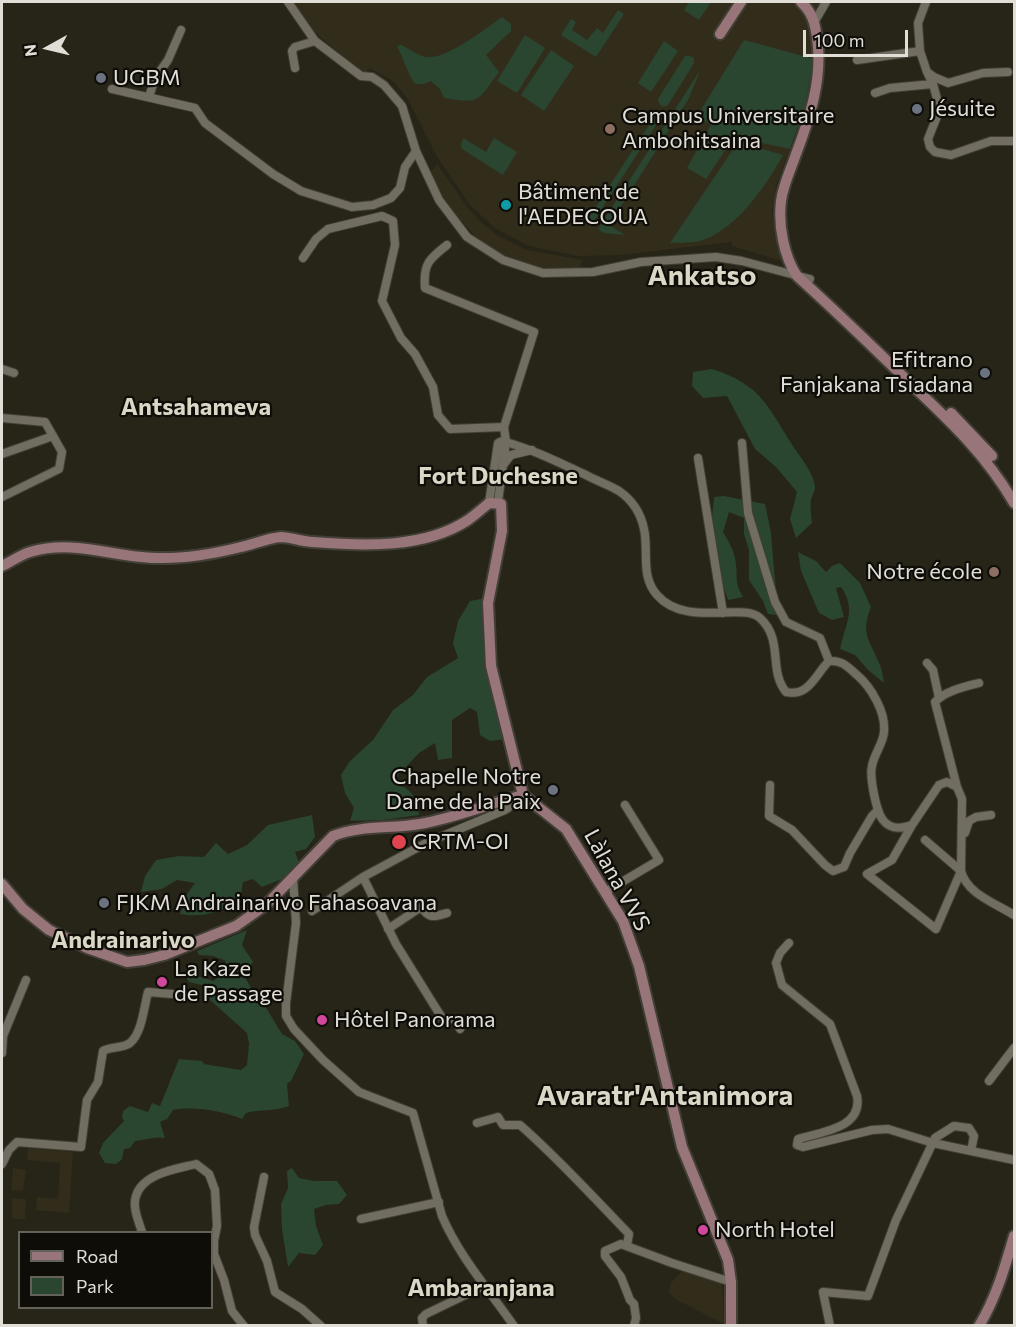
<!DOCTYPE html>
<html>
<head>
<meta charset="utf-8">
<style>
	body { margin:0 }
	#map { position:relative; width:1016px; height:1327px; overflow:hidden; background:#272418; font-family:Commissioner,sans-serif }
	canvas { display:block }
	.frame { position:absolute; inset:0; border:3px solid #e0ded6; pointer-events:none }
	.legend { position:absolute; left:18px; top:1231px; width:195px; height:78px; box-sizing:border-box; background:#0f0d08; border:2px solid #63615a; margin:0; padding:8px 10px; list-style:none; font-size:18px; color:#e0ded6 }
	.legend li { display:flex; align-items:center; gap:12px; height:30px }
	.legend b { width:30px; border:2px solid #63615a }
	.north { position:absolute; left:18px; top:18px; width:60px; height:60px; -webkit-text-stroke:4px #0f0d08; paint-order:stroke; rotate:262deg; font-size:16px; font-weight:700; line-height:24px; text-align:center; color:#e0ded6 }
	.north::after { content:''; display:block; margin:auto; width:21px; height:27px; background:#e0ded6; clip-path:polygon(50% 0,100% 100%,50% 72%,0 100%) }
	.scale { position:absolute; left:803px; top:30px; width:105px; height:27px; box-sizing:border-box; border:3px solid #e0ded6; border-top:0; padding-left:8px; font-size:18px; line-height:21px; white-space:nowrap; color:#e0ded6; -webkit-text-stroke:4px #0f0d08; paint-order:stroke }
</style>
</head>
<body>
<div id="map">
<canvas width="1016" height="1327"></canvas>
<div class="frame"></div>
<ul class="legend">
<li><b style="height:8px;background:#987578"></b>Road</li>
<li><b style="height:16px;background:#2a4530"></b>Park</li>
</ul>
<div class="north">N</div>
<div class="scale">100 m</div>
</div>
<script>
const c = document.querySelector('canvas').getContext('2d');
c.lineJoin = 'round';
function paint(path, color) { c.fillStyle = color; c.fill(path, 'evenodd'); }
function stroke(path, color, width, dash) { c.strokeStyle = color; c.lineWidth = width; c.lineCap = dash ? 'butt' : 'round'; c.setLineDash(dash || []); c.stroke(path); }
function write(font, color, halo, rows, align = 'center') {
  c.font = font + ' Commissioner,sans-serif'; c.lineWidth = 4.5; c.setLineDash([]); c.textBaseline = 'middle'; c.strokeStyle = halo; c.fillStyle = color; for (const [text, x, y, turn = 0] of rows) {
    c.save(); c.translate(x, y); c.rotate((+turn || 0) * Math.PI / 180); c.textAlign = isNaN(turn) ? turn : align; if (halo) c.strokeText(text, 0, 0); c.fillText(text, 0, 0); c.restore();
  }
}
paint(new Path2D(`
	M292,2h532l-9,14 -1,36 -9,55 -29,79 -4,25 2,21 8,29 -50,-15 -1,-4 -110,13 -43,1 -49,-10 -34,-18 -25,-23 -34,-50 -28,-56 -15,-18 -23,-13 -6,5 -51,-42z
	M437,164l30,43 15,16 15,12 30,15 56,10 -5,10 -21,-2 -2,3 -12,-1 -22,-7 -22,-11 -22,-14 -22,-24 -17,-24 -8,-17z
	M28,1148l45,4 -4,61 -33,-3 1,-13 21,2 2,-36 -33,-3z
	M13,1168l13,2 -3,21 -12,-1z
	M12,1198l14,1 -1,20h-13z
	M683,1270l39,13 2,41 -47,-24 -8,-7 2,-10z`), '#322d1b');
paint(new Path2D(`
	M689,2h22l-12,18 -15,-10z
	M618,10l6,4 -28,43 -35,-22 10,-16 5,3 -4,8 15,10 10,-12 6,5z
	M502,17l9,7v7l-25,24 13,17c-22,29 -17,32 -55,26l-4,-9 -9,-8 -7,3h-9c-8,-11 -11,-25 -18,-38l4,-1c10,4 20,14 31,12 20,-2 53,-28 70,-40z
	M525,35l20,13 -28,45 -20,-12z
	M744,40l70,19 -9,48 -15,42 -56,-12 -28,42 -19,-11 24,-43 -14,-9z
	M664,41l14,10 -27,41 -13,-9z
	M551,50l23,16 -30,45 -23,-16z
	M685,56h5l4,2v5l-26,42 -5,2 -4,-3 -1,-5z
	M701,69l-13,31 -79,125 16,10 -21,-2 -6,-4z
	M652,113l5,3 1,6 -66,102 -4,1 -7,-4v-5l7,3 65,-100 -6,-4z
	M463,138l23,14 8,-14 23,14 -14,23 -41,-26 -1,-4z
	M738,142l45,13c-17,31 -46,73 -80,85 -10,4 -23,2 -33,3z
	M712,369c50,16 55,37 81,77 7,11 21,27 22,41 0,4 -3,9 -4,13 -1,7 0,16 1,23l-16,15 -6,-19 7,-27 -21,-25 -21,-18 -28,-53 -24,2 -11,-12 1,-14z
	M724,496l41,8 6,29 7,82 -10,-1 -5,-13 -14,-21v-30l-5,-16v-16l-15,-6 -6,20c6,10 12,20 13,32 2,18 -2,16 7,33l-15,3 -9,-26 -8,-48 3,-29z
	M798,552l18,9 10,11 6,-6 8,-3 20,20 11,24c-11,28 -1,33 9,58 2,5 3,12 4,18l-16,-13 -13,-15 -15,-6c5,-25 17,-39 1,-62l-5,1 8,29 -12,3 -13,-7 -18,-42z
	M486,598l21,141 -17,2 -10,-6 -3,-23 -7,-4 -18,12v38l-14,2 -3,-17 -16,10 -25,27c16,11 23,14 25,35l-35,5 -34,1 4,-13 -9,-15 -4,-18 9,-14 23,-21 20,-30 20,-15 14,-18 31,-19 -5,-15 5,-22 12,-20z
	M312,815l3,22 -9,12 -11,3 5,13 -15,13 -23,9 -9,-8 -10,3 -3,18c-21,12 -35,18 -60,14l7,-20 8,-11 -18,-3 -15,9 -21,3 4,-16 11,-16 23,-4 25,1 12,-14 12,11 19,-9 21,-20z
	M247,930l-5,15 11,17 -10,12 14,24 8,8 17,28 13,7 9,13 -13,27 -4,3 2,22c-15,6 -29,3 -43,7l-4,6c-20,-8 -47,-13 -69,-9l-6,9 -7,3 5,16c-10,-2 -20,2 -30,3l-5,7 -6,1 -2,10 -6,5 -11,-1 -6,-10 4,-10 21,-22 -2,-4 1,-6 7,-5 18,6 4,-9 8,3 19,-47 23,2 2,3 37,6 6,-5 2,-21 -2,-11 -37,-33v-13l-21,-5 -3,-5 6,-8 5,7 17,5 12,-20 -13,-5 -14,-1 -2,-4z
	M292,1168l7,10 15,3h23l10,14 -8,9 -13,1 -12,4 2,17 7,19 -8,10 -16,-2 -11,14 -6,-38 -1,-25 7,-16 -1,-17z`), '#2a4530');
const street = new Path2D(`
	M288,2l27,39 46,35 11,1 12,8 18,21 14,45 23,49 28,37 36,23 40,13 50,-1 48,-10 75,-5 26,4 68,18
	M926,2l-8,21 2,28 7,21 7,5 14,6 35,-10 25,-1
	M815,21l11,-19
	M857,60l63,-9
	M295,68l-3,-17 3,-4 20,-6
	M927,72l6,12 6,22 -1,8 -10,25 2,8 5,5 16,3 40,-14h23
	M112,89l83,19 10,15 68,51 28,17 51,16 21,-2 18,-7 9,-10 5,-21 11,-16
	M875,93l15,-5 43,-4
	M149,97l6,-19 13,-18 13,-30
	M447,245c-18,14 -24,19 -22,43l109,44 -30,95 2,15 -8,60
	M303,258l13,-19 12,-10 54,-13 11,5 2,24 -13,56 19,37 14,16 18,33 5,28 12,14 54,-2
	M2,369l12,4
	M2,418l43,4 8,14
	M742,443l6,70 27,89 11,20 34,16 9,23
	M2,454l51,-18 9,16 -3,17 -57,28
	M698,458l25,155
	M504,464l7,-9 21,-5
	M489,503l9,-60 4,-2c30,8 56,21 84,34 11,6 23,10 33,16 13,9 22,23 25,38 5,22 -4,47 13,66 29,33 85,7 103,23 24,22 8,52 26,74 23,5 29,-17 43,-31 13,-1 19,6 28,14 14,12 29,37 27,57 -1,12 -10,22 -12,34 -2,8 0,16 1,23 4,23 9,47 39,36l27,-40 8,-3 10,5 5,12 -1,72c6,23 34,32 53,44
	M927,663l6,7 6,28
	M770,785l-1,31 23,14 33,35 8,6 11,-4 6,-14 22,-37 5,-5
	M957,787l-22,-85c10,-11 29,-15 44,-19
	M912,825l-20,35 -25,14 69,55 25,-58 -36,-31
	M965,833l4,-12 7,-4 15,-2
	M293,877l3,46 -10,80v13l8,13 29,31 36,32 54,21 29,103c17,40 47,74 72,110
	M363,877l33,67 41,66 6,9h12l5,10
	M605,892l54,-32 -34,-55
	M312,911l51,-34 65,-35 77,-32 3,-2 1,-10
	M388,929l33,-22c8,12 13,10 26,6
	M789,943l-9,10 -4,10 6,22 48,39 27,72c6,32 -35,36 -59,43l-1,6 6,2 69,-17 16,-1 45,14 81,17
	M2,1053l1,-17 23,-56
	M989,1081l25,-33
	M477,1123l21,-6 5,8h17c39,34 73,72 109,109l-2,11
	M2,1164l7,-14 8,-8 64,5 6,-47 11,-18 5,-31c8,-5 19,-2 27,-8 12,-10 14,-36 18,-51l24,2
	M264,1177l-10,50 1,8 12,26 8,31 27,17 19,17
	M361,1219l78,-17
	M142,1232c-3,-10 -10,-25 -6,-36 7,-23 41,-27 60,-32l13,10 6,16 2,36 -3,15v13l10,26 8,31 12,15
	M423,1326l-1,-8 4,-4 58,-28
	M634,1326l2,-8 -2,-14 -4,-4 -9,-23 -16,-21v-5l16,-7 51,19 59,19
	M830,1326l-7,-34 45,4 28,-76 39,-82 19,-12 15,2 5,8 -3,15`);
const secondary = new Path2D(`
	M801,2c11,10 14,21 16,36 6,40 -7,79 -21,116 -5,15 -13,31 -15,47 -3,24 3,56 16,75 40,36 78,73 116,110 39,37 74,70 101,117
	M720,34l21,-32
	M951,413l41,43
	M2,566c9,-4 18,-11 28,-14 45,-13 81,5 126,6 29,1 57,-4 85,-11 13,-3 27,-9 40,-10 10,0 21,5 32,5 50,4 111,7 155,-22 7,-5 14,-11 21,-17l12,1 1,27 -14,72 3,63 32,129 43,34 57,92 16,45 43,181 46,113 3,22v44
	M2,884l21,25 26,21 38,18 40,14 17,-2 20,-5 72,-29 31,-22 66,-68c27,-11 58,-7 87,-12 35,-6 68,-20 103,-29
	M979,1326c17,-28 26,-59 35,-90`);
stroke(street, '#423f36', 10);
stroke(secondary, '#423f36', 14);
stroke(street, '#716d60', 8);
stroke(secondary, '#987578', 10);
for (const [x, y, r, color] of [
	[101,78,6,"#6b7280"],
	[917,109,6,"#6b7280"],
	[610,129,6,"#8d6e63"],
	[506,205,6,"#0f9aa8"],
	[985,373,6,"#6b7280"],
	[994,572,6,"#8d6e63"],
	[553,790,6,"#6b7280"],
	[399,842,8,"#e0444e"],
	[104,903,6,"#6b7280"],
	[162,982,6,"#d1479c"],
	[322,1020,6,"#d1479c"],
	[703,1230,6,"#d1479c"]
]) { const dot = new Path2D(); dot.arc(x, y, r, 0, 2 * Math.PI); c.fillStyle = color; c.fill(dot); stroke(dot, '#0f0d08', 2); }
write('22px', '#e0ded6', '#0f0d08', [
	["UGBM",113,78],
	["Jésuite",929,109],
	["Campus Universitaire",622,116],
	["Ambohitsaina",622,141],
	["Bâtiment de",518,192],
	["l'AEDECOUA",518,217],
	["Efitrano",973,360,"right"],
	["Fanjakana Tsiadana",973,385,"right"],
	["Notre école",982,572,"right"],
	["Chapelle Notre",541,777,"right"],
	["Dame de la Paix",541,802,"right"],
	["CRTM-OI",412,842],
	["FJKM Andrainarivo Fahasoavana",116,903],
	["La Kaze",174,969],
	["de Passage",174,994],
	["Hôtel Panorama",334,1020],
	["North Hotel",715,1230]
], 'left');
write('22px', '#e0ded6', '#0f0d08', [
	["Làlana VVS",617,880,61]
]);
write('bold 24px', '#dbd7c7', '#0f0d08', [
	["Antsahameva",196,407],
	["Fort Duchesne",498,476],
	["Andrainarivo",123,940],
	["Ambaranjana",481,1288]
]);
write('bold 28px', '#dbd7c7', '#0f0d08', [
	["Ankatso",702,276],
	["Avaratr'Antanimora",665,1096]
]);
</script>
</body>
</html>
